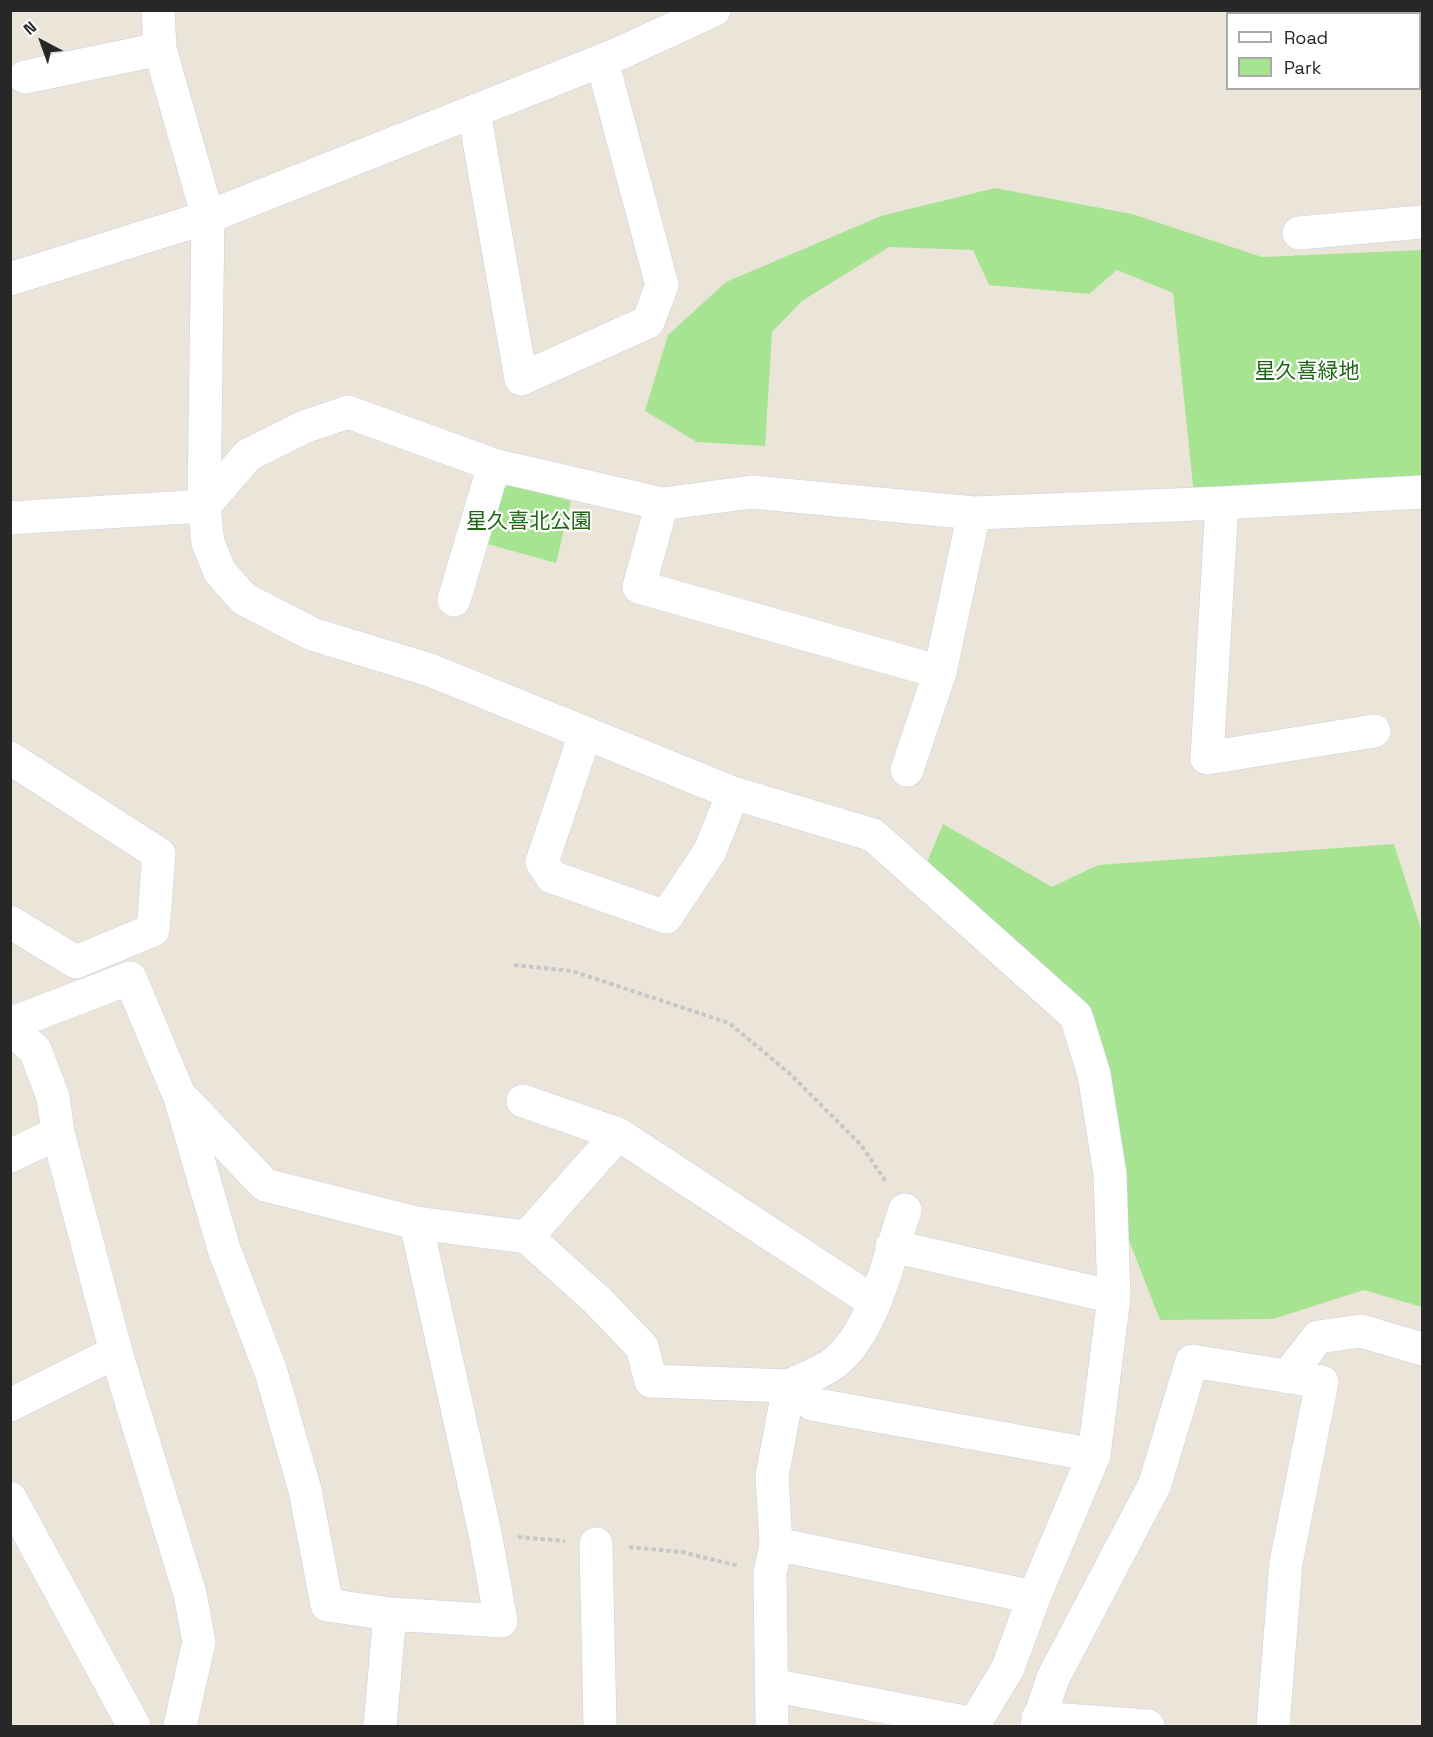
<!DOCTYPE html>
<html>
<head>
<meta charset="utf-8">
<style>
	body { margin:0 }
	#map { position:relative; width:1433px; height:1737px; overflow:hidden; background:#ebe4d8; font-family:"Space Grotesk",sans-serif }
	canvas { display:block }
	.frame { position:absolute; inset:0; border:12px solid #272727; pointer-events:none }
	.legend { position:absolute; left:1226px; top:12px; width:195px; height:78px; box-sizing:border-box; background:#fff; border:2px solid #a9a9a9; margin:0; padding:8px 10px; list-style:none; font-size:18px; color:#272727 }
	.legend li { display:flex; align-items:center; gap:12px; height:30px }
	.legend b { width:30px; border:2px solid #a9a9a9 }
	.north { position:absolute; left:12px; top:12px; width:60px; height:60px; -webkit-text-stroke:4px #fff; paint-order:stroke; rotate:319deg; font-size:16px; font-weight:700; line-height:24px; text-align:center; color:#272727 }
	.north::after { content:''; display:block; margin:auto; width:21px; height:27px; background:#272727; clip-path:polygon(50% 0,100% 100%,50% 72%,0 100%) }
</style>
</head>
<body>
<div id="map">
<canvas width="1433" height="1737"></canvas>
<div class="frame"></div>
<ul class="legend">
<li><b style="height:8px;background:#fff"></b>Road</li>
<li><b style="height:16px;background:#a7e492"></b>Park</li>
</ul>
<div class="north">N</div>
</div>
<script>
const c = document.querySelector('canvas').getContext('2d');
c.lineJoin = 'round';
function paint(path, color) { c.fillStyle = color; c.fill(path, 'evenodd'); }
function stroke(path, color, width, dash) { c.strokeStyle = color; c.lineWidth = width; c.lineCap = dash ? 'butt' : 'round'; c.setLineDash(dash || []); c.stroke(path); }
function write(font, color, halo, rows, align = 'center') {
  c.font = font + ' "Space Grotesk","Noto Sans JP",sans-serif'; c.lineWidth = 4.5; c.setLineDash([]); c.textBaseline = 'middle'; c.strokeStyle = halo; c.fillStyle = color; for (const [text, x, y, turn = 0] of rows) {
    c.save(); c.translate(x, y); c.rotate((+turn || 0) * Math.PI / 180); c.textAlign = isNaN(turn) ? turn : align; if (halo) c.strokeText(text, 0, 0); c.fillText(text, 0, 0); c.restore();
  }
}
paint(new Path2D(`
	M995,188l137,26 130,43 160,-7v234l-228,11 -21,-202 -56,-23 -28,24 -100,-9 -16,-35 -84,-3 -87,54 -30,31 -7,114 -68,-4 -52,-31 23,-76 58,-53 155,-66z
	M510,484l61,17 -15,62 -72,-20 12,-48z
	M943,824l109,63 46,-22 296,-21 28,88v375l-58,-17 -91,29 -113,1 -60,-154 -18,-160 -159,-134z`), '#a7e492');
const minor = new Path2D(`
	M25,77l135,-28
	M474,112l47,267 127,-57 14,-37 -60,-224
	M1299,233l123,-11
	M10,279l198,-62 410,-163 96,-44
	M1222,503l-15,255 167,-27
	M662,504l-23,83 301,85
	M10,518l194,-12 4,-289 -48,-168 -2,-39
	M454,600l40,-135
	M585,734l-43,128 10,15 114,40 44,-66 23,-58
	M10,758l149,96 -6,76 -77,32 -66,-40
	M907,770l33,-98 34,-159
	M10,1024l120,-46 50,119 44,152 47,123 34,118 22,115 63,9 111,7 -16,-88 -69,-310
	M10,1028l25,22 18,47 5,36 58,219 74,242 9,48 -19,84
	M184,1100l81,85 151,38 111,14 71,64 44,46 9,34 138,5 23,18 282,51
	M523,1101l95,33 256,168
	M10,1156l48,-23
	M527,1237l91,-103
	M892,1246l222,51
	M1287,1377l31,-40 43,-6 61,18
	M10,1405l106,-53
	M10,1498l124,228
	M596,1544l4,182
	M776,1544l258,53
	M772,1685l202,39
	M1038,1718l110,8
	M380,1726l10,-112
	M772,1726l-2,-152 6,-30 -4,-68 17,-90c14,-7 32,-13 45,-23 40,-30 55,-107 71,-153
	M973,1726l35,-58 26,-71 60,-142 20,-158 -4,-123 -16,-100 -18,-58 -203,-181 -140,-42 -303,-123 -118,-36 -68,-35 -24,-27 -12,-29 -4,-37 44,-51 56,-28 44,-15 146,53 168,39 90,-12 222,21 248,-10 200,-11
	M1037,1726l16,-48 102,-194 37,-123 130,21 -36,181 -13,163`);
stroke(minor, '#cdcfe1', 34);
stroke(new Path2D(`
	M514,965l58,6 157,52 60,50 72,72 25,37
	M518,1537l47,4
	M629,1547l53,5 57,14`), '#c7c7c7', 4, [4.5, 3]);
stroke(minor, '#fff', 33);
write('21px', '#216517', '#fff', [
	["星久喜緑地",1307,372],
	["星久喜北公園",529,522]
]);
</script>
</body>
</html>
